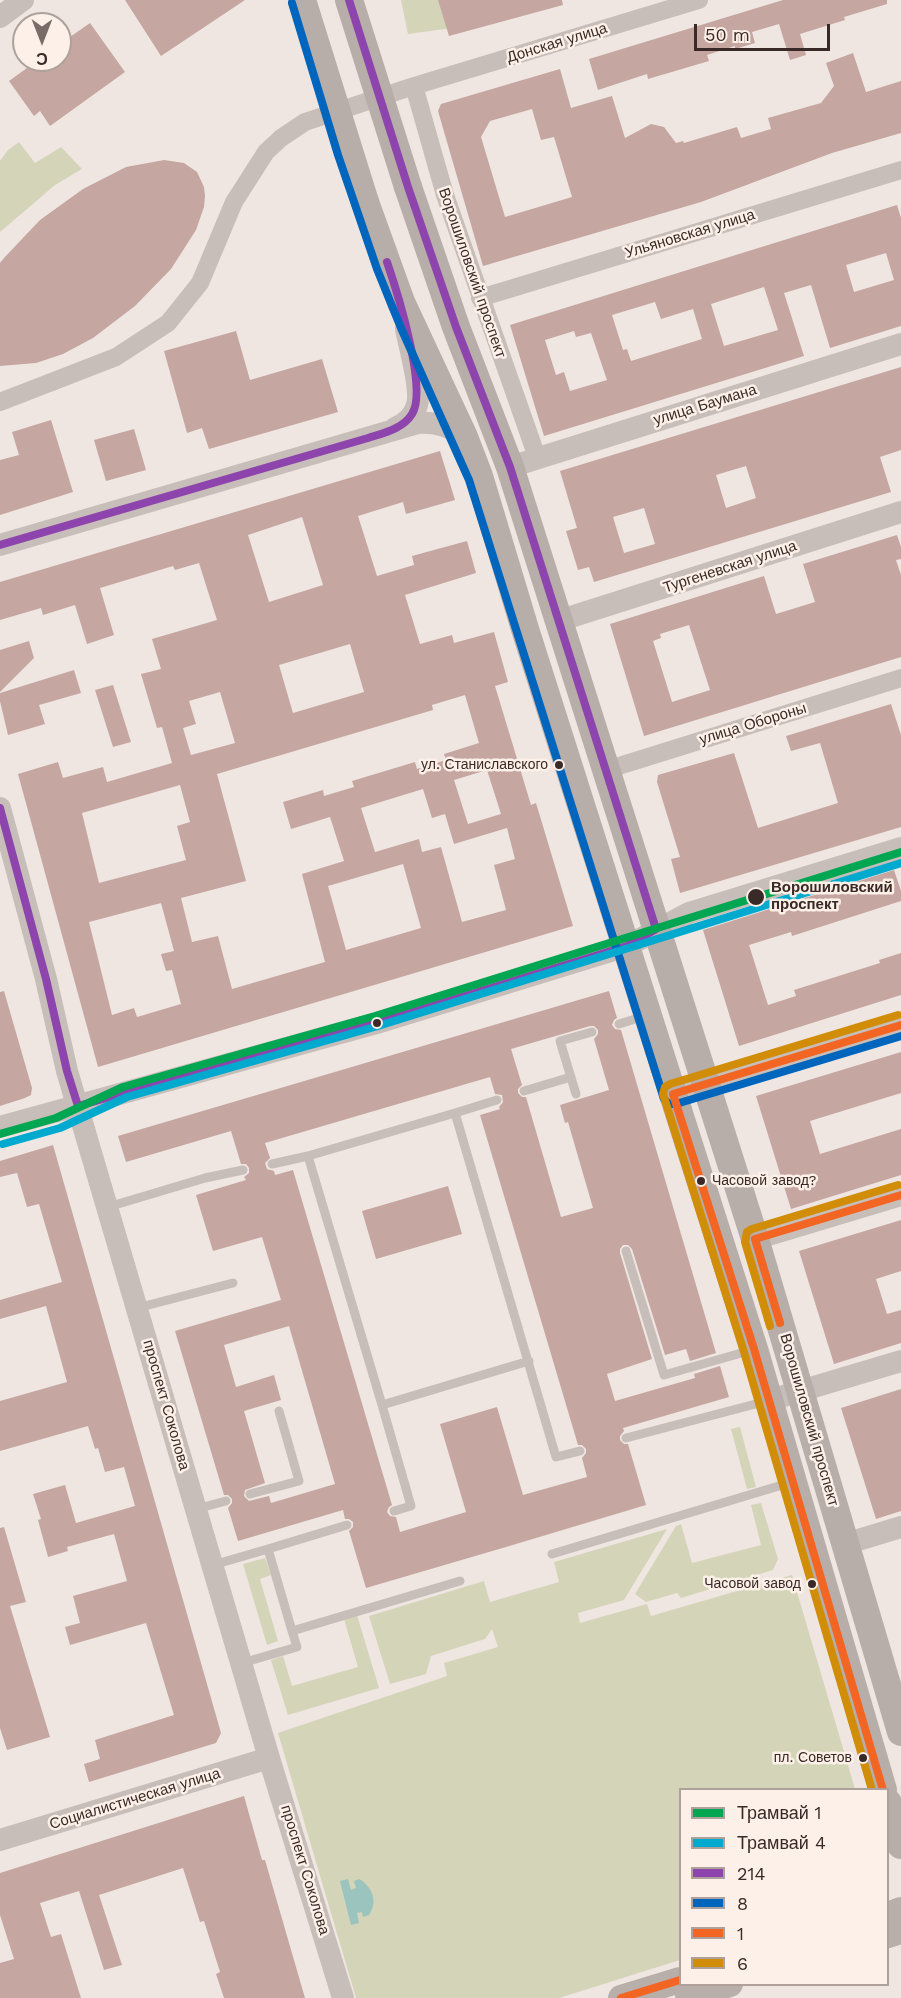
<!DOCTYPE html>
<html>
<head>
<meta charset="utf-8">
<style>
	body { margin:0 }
	#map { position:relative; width:901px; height:1998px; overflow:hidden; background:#efe6e1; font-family:"Work Sans",sans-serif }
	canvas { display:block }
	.legend { position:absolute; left:679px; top:1788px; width:210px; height:198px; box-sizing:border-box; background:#fcf0e8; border:2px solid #aea19b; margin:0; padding:8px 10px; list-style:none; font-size:18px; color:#392a27 }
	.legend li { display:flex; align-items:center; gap:12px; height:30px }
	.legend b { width:30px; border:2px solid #aea19b }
	.north { position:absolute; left:12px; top:12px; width:60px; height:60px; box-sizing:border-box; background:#fcf0e8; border:2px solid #aea19b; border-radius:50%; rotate:180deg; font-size:16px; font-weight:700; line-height:24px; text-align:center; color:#392a27 }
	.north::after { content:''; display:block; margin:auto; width:21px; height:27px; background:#796c68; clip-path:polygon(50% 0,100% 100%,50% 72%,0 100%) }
	.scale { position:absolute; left:694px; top:24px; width:136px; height:27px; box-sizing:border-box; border:3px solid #392a27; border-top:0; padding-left:8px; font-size:18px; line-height:21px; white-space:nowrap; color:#392a27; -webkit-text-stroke:4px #fcf0e8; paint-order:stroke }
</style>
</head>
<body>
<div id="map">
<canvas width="901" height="1998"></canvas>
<ul class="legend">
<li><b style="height:8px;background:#00a651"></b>Трамвай 1</li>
<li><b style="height:8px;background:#00a9ce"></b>Трамвай 4</li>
<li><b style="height:8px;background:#8e44ad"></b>214</li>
<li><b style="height:8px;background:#0065bd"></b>8</li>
<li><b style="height:8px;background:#f26522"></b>1</li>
<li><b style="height:8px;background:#d18d08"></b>6</li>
</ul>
<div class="north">С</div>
<div class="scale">50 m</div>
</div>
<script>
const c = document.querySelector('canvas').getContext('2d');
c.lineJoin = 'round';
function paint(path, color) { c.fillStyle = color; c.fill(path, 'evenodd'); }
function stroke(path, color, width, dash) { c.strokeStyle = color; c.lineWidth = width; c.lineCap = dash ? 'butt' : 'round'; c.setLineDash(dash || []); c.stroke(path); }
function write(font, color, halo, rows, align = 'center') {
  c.font = font + ' "Work Sans",sans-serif'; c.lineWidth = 5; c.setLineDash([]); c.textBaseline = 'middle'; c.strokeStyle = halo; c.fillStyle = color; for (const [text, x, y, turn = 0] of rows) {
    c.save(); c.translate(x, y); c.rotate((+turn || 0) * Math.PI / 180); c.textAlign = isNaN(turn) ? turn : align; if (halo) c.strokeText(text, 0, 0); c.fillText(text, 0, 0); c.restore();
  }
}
paint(new Path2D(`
	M401,0h146l-72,25 -67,9z
	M19,142l16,21 26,-16 21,22 -27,16 -55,47v-71l8,-11z
	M740,1427l16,60 -9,2 -16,-60z
	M761,1503l17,56 -5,11 -92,28 -4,-5 -31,9 -11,-8 41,-68 5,-2 11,39 69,-18 -10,-40z
	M667,1529l-43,71 -46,13 2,10 67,-19 4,12 141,-41 63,214 -175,1v170l-121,38h-203l-78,-265 169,-57 -3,-13 54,-16 -6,-18 -7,10 -54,17 -5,18 -36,10 -21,-68 115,-35 6,21 69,-20 -5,-20z
	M265,1558l6,17 -11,4 18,62 -11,4 -24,-81z
	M357,1615l22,73 -91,27 -17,-55 12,-4 9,30 66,-19 -14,-48z`), '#d4d4b9');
paint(new Path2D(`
	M348,1879l3,11 5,-2 -2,-7 5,-2c14,8 19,23 10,36l-6,2 -1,-5 -5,1 2,10 -8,2 -11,-44z`), '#9ac4bd');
paint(new Path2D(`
	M125,0h120l-84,56z
	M438,0h124l1,5 -114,31z
	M783,0h104v4l-43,13 1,3 -45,14 6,21 -16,5 -11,-36 -27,8 3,11 -20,6v-3l-28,9 2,6 -61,18 -1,-5 -49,16 -9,-31z
	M90,23l35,49 -75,54 -10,-15 -6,5 -25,-35 29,-21h22v-16z
	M853,53l13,39 35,-11v52l-69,20 -131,49 -218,64 -45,-155 3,-7 119,-35 11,39 41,-12 13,42 26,-14 13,3 12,16 7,-2 1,2 53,-16 4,11 30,-9 -3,-11 53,-15 13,-17 -8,-23zM532,109l9,31 13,-3 18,60 -67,20 -24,-80 9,-16z
	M164,160l20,3 13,9 7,15 1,9 -1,11 -8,23 -25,39 -36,37 -42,32 -30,16 -27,9 -36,3v-103l4,-5 36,-38 43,-31 43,-22z
	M897,205l4,13v108l-71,22 -19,-63 -27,8 20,63 -260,80 -34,-111zM886,253l8,27 -40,12 -8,-27zM764,287l14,43 -54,16 -13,-42zM655,302l6,17 32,-10 9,30 -71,22 -4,-12 -4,1 -11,-35zM574,331l2,6 15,-4 16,47 -37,11 -6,-19 -8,3 -11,-35z
	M236,331l14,49 72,-21 16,53 -129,37 -7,-21 -15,5 -23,-82z
	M901,367v83l-21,7 11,35 -297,90 -5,-15 -11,3 -12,-39 11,-3 -17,-57zM746,466l10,32 -30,10 -10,-33zM644,508l11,36 -31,9 -11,-36z
	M51,420l22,72 -73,23v-55l19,-5 -7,-23z
	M134,429l12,41 -40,11 -12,-41z
	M440,451l15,49 -49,14 -3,-12 -45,14 19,60 37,-11 -2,-9 55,-15 9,32 -71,22 15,49 32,-9 2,8 40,-11 14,50 -13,4 36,119 5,-2 37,123 -475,141 -80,-293 40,-12 5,16 40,-11 4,15 65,-19 -10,-36 -5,1 -16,-54 20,-5 -9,-30 65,-19 -18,-57 -24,7 -2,-4 -73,22 14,47 -27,9 -12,-39 -32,10 -2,-7 -41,12v-38zM302,517l21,68 -54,17 -21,-67zM350,644l14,48 -71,21 -14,-48zM220,692l15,51 -44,12 -8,-27 13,-4 -7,-23zM465,695l14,48 -35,11 2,6 -29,9 -2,-7 -63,19 2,6 -30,9 -1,-6 -40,12 8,27 39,-12 14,44 -42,13 23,88 -93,27 -14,-53 -26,6 -11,-44 65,-17 -29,-107 216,-64 -1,-5zM487,770l14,44 -33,10 -14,-44zM180,785l10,37 -13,4 9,34 -87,23 -17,-70zM423,789l9,29 13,-4 9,30 53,-16 8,31 -21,6 12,45 -44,12 -21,-75 -19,5 -3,-13 -44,13 -14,-44zM403,864l18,64 -75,22 -18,-64zM161,903l13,48 -13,3 5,17 6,-1 9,34 -44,13 -3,-9 -22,7 -23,-93z
	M897,535l4,12v12l-5,1 5,15v82l-257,79 -34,-112 154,-48 12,38 39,-12 -12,-38zM689,625l21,65 -38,12 -19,-61 8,-3 -1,-4z
	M29,641l5,17 -34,34v-42z
	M74,670l7,23 -42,12 6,19 -37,11 -8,-34v-8z
	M113,685l18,57 -18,5 -18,-57z
	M891,704l10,31v92l-221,66 -9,-34 9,-2 -23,-75 1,-7 76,-22 24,75 80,-25 -18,-60 -29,8 -5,-15z
	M894,870l7,21v10l-109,35 -1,-4 -42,13 19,60 28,-9 -2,-6 86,-27 -1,-3 22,-7v42l-162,51 -36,-116z
	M4,991l28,97 -1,7 -6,3 -25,8v-114z
	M609,991l8,27 -3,2 -2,5 3,4 6,1 95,323 -26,8 -4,-12 -21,6 -33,-106 -4,-4h-5l-3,4v4l32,106 -45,15 8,27 80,-23 -1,-4 26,-8 9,31 -106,31 1,3 -4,5v4l4,4h4l18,61 -140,42 -140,41 -17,-57 4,-4v-5l-4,-3h-4l-2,-9 -105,31 -10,-33 4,-5v-4l-4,-4h-4l-49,-164 106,-31 -19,-63 -49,14 -17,-56 50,-15 -2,-3 5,-4v-5l-3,-4h-5l-10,-33 -105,31 -8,-26zM590,1026h4l4,4v4l-4,5 15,51 -49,15 5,18 3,-1 25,86 -32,9 -35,-120h-4l-4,-4v-4l4,-4 -11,-36zM490,1077l5,17 7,1 1,7 -4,5 1,2 -20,6 98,330h4l4,4v4l-4,5 5,19 -64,18 -26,-88 -57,17 26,88 -66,20 -4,-15 -6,-1 -3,-4 2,-5 3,-2 -99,-335 -18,5 -1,-4 -7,-2 -2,-6 5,-5 -5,-15zM289,1326l46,158 -64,19 -2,-7 -20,5 -5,-5 1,-6 20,-7 -21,-72 37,-11 -7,-25 -38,12 -12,-42z
	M901,1052v41l-91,28 10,33 81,-25v46l-110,34 -35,-113z
	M53,1145l168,588 -5,10 -127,39 -5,-18 16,-5 -5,-19 79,-25 -28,-92 -76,22 -5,-18 15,-4 -7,-27 54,-15 -13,-47 -47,13 1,4 -20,6 -10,-37 3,-1 -8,-25 32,-9 11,38 59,-17 -11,-39 -19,5 -7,-24 -3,1 -7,-23 -88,25v-50l67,-19 -21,-76 -46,13v-19l62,-18 -23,-78 -12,3 -10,-34 -17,4v-16z
	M448,1186l14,48 -86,25 -14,-48z
	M901,1220v51l-25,8 11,35 14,-4v33l-67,21 -35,-113z
	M901,1389v122l-25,8 -35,-111z
	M4,1527l22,75 -16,4 40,131 -43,13 -7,-22v-200z
	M244,1796l18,64h3l40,138h-81l-8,-24 4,-2 -16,-51 -4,1 -17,-54 -84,27 23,70 -18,5 -25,-79 -39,12 11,34 10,-3 20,64h-81v-35l14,-4 -14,-44v-42z`), '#c5a6a1');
stroke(new Path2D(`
	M619,1024l26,-8
	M524,1091l47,-14
	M576,1094l-16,-53 32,-9
	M455,1113l42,-13
	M272,1164l36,-8
	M108,1207l97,-29 38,-8
	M626,1251l38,124 88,-25
	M137,1308l96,-25
	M529,1361l-147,44 -74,-249 147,-43 101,344 24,-6
	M382,1405l29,101 -17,5
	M626,1438l141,-37
	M250,1494l49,-13 -20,-70
	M196,1509l30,-8
	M268,1549l79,-24
	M552,1554l237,-71
	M213,1565l55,-16 24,82 168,-50
	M242,1663l55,-16 -5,-16`), '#c8beb9', 9);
stroke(new Path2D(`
	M414,86l31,109 92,262
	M480,298l421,-128
	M0,402l116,-45 52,-34 32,-40 34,-81 32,-50 15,-14 24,-16 109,-36 285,-86
	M606,770l295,-92
	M673,1094l228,-69`), '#c8beb9', 18);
stroke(new Path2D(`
	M0,17l23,-17
	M395,428c10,-4 19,-12 22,-23 5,-16 -8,-59 -11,-76
	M510,467l391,-123
	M0,545l418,-122c19,-1 31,3 46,14
	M558,621l343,-109
	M0,808l46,171 21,92 202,687 74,240
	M0,1127l377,-104 250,-77 62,-33 212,-65
	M755,1239l146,-44
	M770,1400l131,-39
	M845,1544l56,-17
	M0,1840l269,-82`), '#c8beb9', 22);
stroke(new Path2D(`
	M888,1915l13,-5
	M888,1935l13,-4
	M621,1998l59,-18
	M688,1998l42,-14`), '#b8aeaa', 26);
stroke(new Path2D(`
	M408,187l48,140 54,140 245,772 146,493
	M365,202l36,100 63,135 15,39 46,153 229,720 129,441
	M888,1803l13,42`), '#b7ada9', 28);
stroke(new Path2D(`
	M302,0l63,202
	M349,0l59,187`), '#b7ada9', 28);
stroke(new Path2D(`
	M0,545l368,-107c15,-5 35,-9 44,-24 16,-24 -15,-123 -25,-152
	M0,808l46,171 21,92 11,35 299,-83 250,-77 29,-17 -146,-462 -54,-140 -48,-140 -59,-187`), '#8e44ad', 8);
stroke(new Path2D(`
	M292,3l46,152 39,114 24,59 68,152 195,619 5,5h7l225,-68`), '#0065bd', 8);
stroke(new Path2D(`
	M780,1323l-25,-84 146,-44
	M883,1790l-129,-441 -81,-255 228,-69
	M621,1998l59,-18`), '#f26522', 8);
stroke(new Path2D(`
	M770,1326l-25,-84 2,-10 5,-3 146,-44
	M872,1790l-128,-438 -81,-258 2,-7 5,-3 228,-69`), '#d18d08', 8);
stroke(new Path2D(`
	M0,1134l56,-16 67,-31 252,-71 526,-164`), '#00a651', 8);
stroke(new Path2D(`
	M3,1144l57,-16 67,-31 251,-71 523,-163`), '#00a9ce', 8);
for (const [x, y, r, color] of [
	[559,765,5,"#392a27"],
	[756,897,9,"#392a27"],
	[377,1023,5,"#392a27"],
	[701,1181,5,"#392a27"],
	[812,1584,5,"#392a27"],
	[863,1758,5,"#392a27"]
]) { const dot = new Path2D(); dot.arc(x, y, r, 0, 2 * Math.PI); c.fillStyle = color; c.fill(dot); stroke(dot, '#fcf0e8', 2); }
write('14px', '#392a27', '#fcf0e8', [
	["ул. Станиславского",548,765],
	["Часовой завод?",712,1181,"left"],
	["Часовой завод",801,1584],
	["пл. Советов",852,1758]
], 'right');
write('15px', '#392a27', '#fcf0e8', [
	["Донская улица",557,43,-17],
	["Ульяновская улица",690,234,-17],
	["Ворошиловский проспект",472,273,71],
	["улица Баумана",705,405,-17],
	["Тургеневская улица",730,567,-18],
	["улица Обороны",753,724,-17],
	["проспект Соколова",166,1405,74],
	["Ворошиловский проспект",809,1420,74],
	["Социалистическая улица",135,1799,-17],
	["проспект Соколова",305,1870,73]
]);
write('bold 15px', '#392a27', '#fcf0e8', [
	["Ворошиловский",771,888],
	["проспект",771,905]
], 'left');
</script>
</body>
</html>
